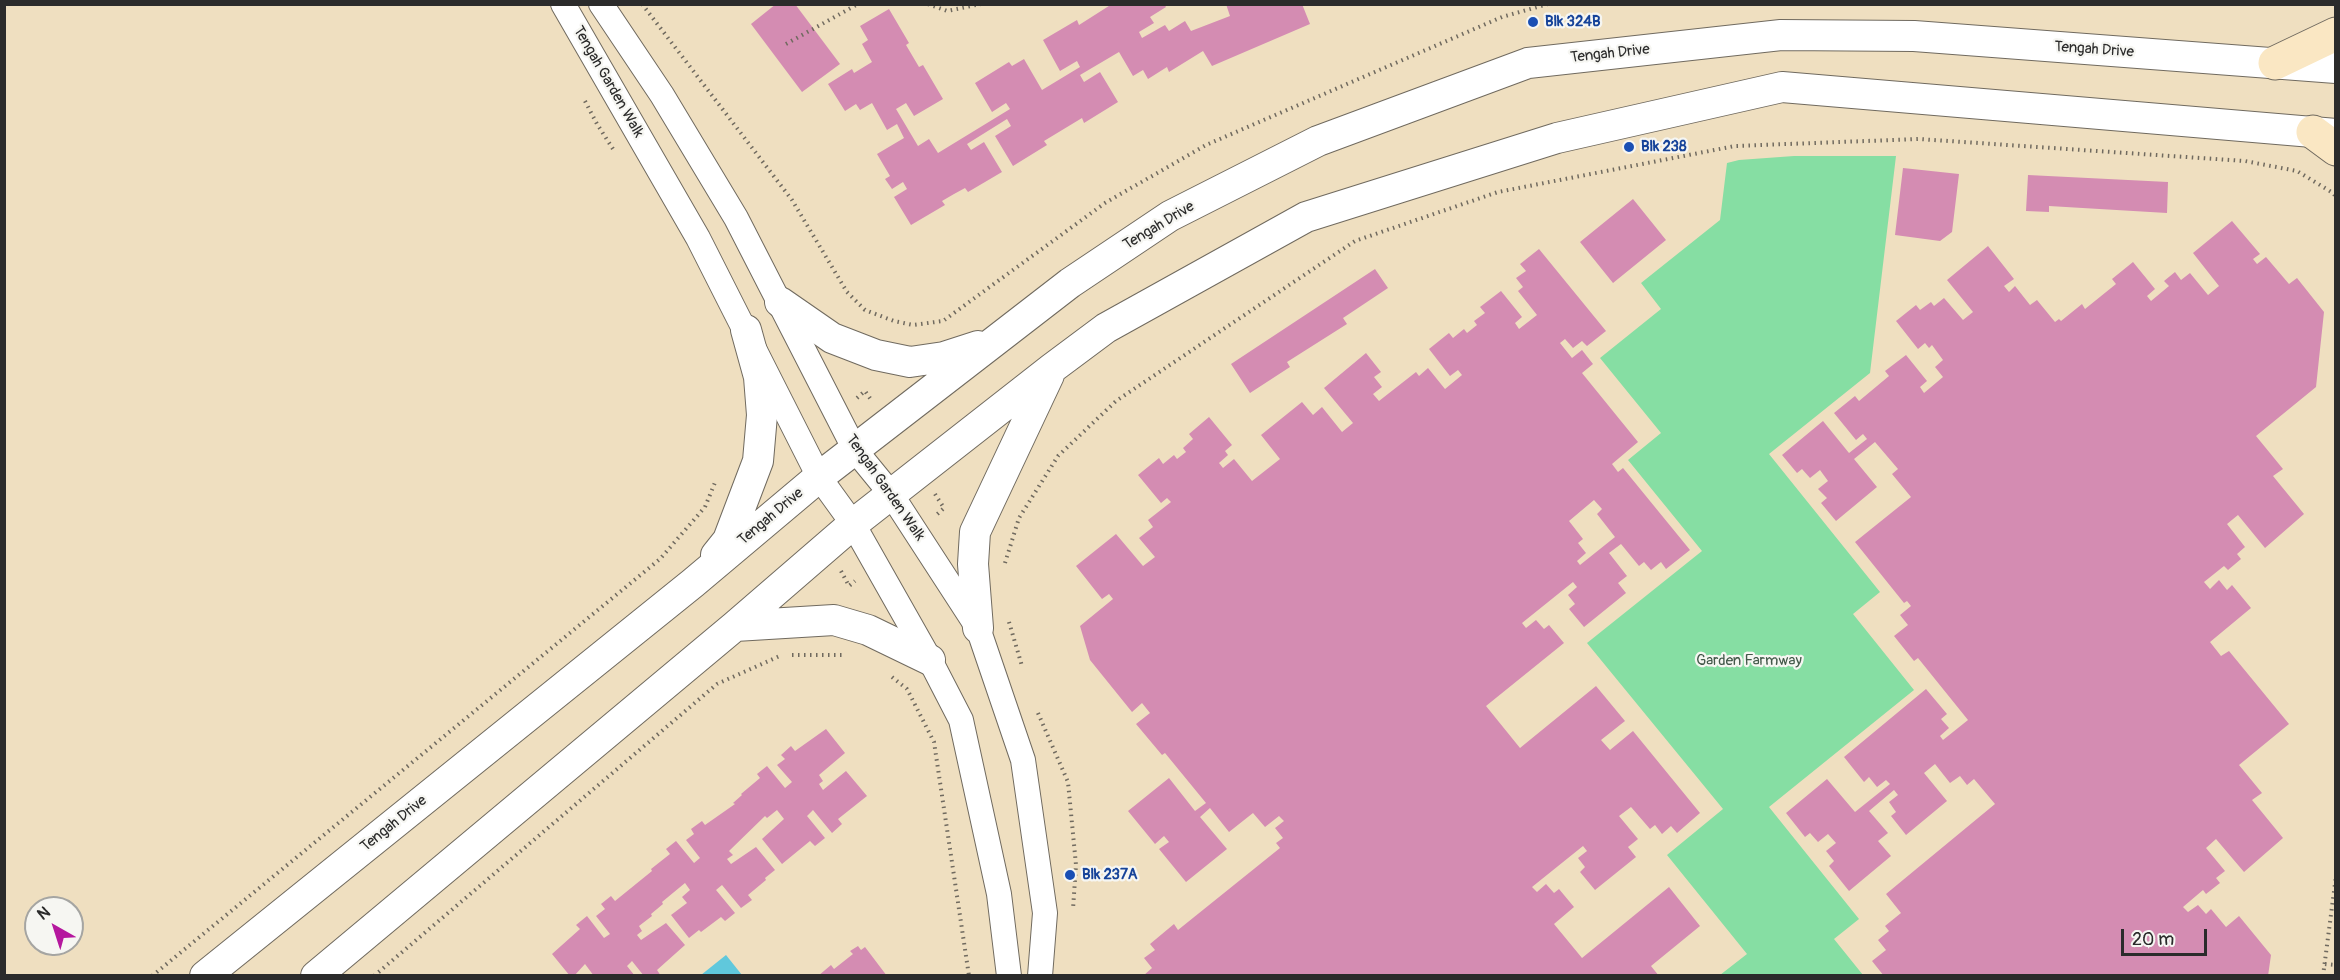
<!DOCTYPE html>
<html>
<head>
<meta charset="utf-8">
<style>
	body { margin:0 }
	#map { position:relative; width:2340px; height:980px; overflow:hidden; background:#efdfc0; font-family:Pangolin,sans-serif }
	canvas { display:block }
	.frame { position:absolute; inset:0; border:6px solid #2b2b2b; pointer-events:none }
	.north { position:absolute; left:24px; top:896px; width:60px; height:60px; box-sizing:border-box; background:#f6f6f2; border:2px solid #a5a5a2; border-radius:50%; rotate:321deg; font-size:16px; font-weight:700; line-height:24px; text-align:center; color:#2b2b2b }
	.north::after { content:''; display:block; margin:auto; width:21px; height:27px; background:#b5179e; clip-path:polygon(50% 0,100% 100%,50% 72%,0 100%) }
	.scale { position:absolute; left:2121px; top:929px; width:86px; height:27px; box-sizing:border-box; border:3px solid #2b2b2b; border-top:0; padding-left:8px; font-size:18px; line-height:21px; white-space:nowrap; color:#2b2b2b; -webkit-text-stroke:4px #f6f6f2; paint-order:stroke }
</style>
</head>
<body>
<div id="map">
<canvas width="2340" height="980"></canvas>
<div class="frame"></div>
<div class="north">N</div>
<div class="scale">20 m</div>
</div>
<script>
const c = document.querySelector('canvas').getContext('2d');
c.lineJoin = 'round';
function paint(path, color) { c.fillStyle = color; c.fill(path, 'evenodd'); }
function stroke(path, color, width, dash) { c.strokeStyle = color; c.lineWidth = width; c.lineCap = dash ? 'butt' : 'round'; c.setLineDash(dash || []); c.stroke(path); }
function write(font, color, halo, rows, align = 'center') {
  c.font = font + ' Pangolin,sans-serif'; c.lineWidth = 4.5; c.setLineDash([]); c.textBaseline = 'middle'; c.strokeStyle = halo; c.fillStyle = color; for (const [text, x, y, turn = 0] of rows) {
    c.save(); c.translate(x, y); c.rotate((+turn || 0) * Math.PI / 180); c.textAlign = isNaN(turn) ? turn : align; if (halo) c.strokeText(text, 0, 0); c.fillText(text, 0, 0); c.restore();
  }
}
paint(new Path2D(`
	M1794,156h102l-26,217 -101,81 111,138 -27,22 61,76 -145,117 90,112 -25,20 29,36h-143l27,-21 -80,-99 56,-46 -136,-166 115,-92 -74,-91 33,-27 -61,-75 61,-49 -20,-26 79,-63 7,-57 12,-3z`), '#86dea3');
paint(new Path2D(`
	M726,955l16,20h-41z`), '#60c8dc');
paint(new Path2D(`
	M776,4h19l45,60 -38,28 -51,-68z
	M1112,4h52l2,3 -16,10 4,6 -15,9 3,6 23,-13 4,6 16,-10 6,10 39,-15 -4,-12h76l8,20 -98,42 -9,-15 -34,21 -2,-5 -19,12 -5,-9 -10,6 -14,-24 -39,23 4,7 16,-10 18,30 -34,21 -2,-5 -38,23 3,4 -34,21 -18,-30 16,-10 -4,-7 -40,25 4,6 13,-8 18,30 -34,20 -3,-4 -11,6 -12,7 3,4 -34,20 -17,-28 13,-8 -4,-7 -11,7 -7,-10 5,-3 -13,-22 27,-16 -7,-14 -10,6 -15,-27 -12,7 -4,-6 -11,7 -17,-27 24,-15 2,4 18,-11 -10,-18 6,-4 -8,-14 29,-17 20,34 -3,2 13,22 4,-2 20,34 -29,17 -8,-13 -10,6 22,37 11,-7 9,14 72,-44 -4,-6 -14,9 -17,-29 34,-21 3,4 12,-7 18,31 38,-23 -3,-6 -17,10 -17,-31 34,-20 2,5z
	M1903,168l56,6 -7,58 -12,9 -45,-6z
	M2028,175l140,7 -1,31 -118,-7v6l-23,-1z
	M1633,199l33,41 -53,43 -33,-41z
	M2232,221l28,33 -7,5 4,5 9,-7 23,27 8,-6 27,34 -8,75 -60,49 27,33 -10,7 31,38 -39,34 -27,-33 -11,9 18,23 -8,7 4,5 -13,11 -4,-4 -20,16 6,7 9,-9 8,10 5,-5 19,23 -41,34 11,14 8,-5 60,73 -50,41 23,28 -10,7 31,38 -39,34 -28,-33 -10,9 19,23 -9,7 4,5 -14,11 -3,-4 -20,17 5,5 10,-7 8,9 5,-5 15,18 13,-11 32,39 -3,21h-384l-12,-15 14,-11 -8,-10 11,-9 -4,-5 16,-13 -15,-19 109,-90 -21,-25 -7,6 -7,-9 -10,7 -15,-19 -11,9 23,28 -41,34 -15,-19 5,-4 -7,-10 9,-7 -4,-5 -25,21 19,22 -10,8 13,15 -42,35 -20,-25 5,-5 -8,-10 10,-8 -8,-9 -10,8 -8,-9 -5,4 -19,-24 41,-34 28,33 35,-28 -4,-4 -9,7 -8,-10 -5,5 -20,-25 82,-68 21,25 -6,5 8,9 -9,8 3,4 25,-20 -50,-62 -4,3 -20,-25 14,-11 -8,-10 11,-9 -4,-5 -3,2 -49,-61 56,-45 -19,-23 6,-5 -23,-27 -21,17 23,28 -41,34 -15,-18 6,-5 -9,-9 10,-8 -8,-11 -10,8 -8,-9 -5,4 -15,-18 41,-34 26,32 18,-14 -4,-5 -7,6 -22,-27 21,-17 4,5 30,-25 -4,-5 21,-16 21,26 -7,6 4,6 19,-16 -8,-10 8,-7 -11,-15 -3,3 -4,-5 -7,6 -22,-28 20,-16 4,5 11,-8 3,4 10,-8 19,22 10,-8 -26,-32 41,-34 26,33 -10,7 5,6 6,-6 15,19 7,-5 18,22 4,-3 2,2 21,-17 3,5 31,-25 -4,-5 21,-17 22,27 -8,7 4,5 18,-15 -5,-5 11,-9 6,8 9,-7 18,22 11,-9 -26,-33z
	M1539,249l67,82 -19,15 -5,-5 -9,7 -8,-9 -5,4 12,15 10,-8 11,14 -11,9 56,69 -26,22 6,8 5,-4 67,82 -24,19 -5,-7 -10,8 -7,-8 -5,4 -18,-22 -12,9 18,23 -9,7 8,10 -42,34 -15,-18 6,-5 -7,-9 9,-8 -4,-5 -51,41 4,5 10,-8 8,9 5,-4 15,18 -78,63 34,42 76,-62 29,35 -24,19 9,10 23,-19 67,82 -23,20 -6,-7 -9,8 -7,-9 -5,4 -19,-22 -12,9 19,23 -10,8 8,10 -41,33 -15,-18 5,-5 -7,-9 9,-7 -4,-5 -51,41 5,5 9,-8 8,9 5,-4 15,18 -20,17 28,34 87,-71 31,39 -49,40 8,10h-516l9,-8 -8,-10 11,-8 -5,-6 24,-20 4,6 102,-82 -4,-5 7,-5 -8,-10 9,-7 -5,-5 -14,11 -12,-14 -24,19 -19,-24 -10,9 27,32 -41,33 -27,-33 10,-7 -5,-6 -9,8 -27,-33 41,-33 26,33 11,-8 -41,-50 -3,2 -26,-31 14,-11 -8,-10 -10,9 -42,-52 -10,-34 33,-27 -4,-5 -7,5 -26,-33 40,-32 27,32 12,-9 -16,-19 14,-11 -5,-7 23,-18 -4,-4 -6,5 -23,-28 21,-17 4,6 11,-9 3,4 9,-7 -3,-4 10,-9 -4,-5 20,-17 23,28 -7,6 3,4 -9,8 4,5 11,-9 18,22 28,-22 -19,-24 41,-33 11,13 9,-8 20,25 11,-9 -29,-35 42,-35 15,19 -7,5 8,10 -9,7 6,7 37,-29 3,4 9,-8 17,21 17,-14 -4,-5 -8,6 -21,-27 20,-16 4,5 11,-9 3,4 10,-8 -3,-4 11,-8 -5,-6 21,-16 21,26 -7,6 4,6 18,-14 -19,-24 5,-4 -7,-9 10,-7 -6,-7zM1594,500l8,9 -5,5 18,23 -35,28 -3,-4 9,-8 -8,-10 5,-4 -14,-18z
	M1375,269l13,19 -45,30 4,6 -60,38 3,5 -40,26 -19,-29z
	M826,729l19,24 -26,22 4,6 -4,3 4,6 23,-19 21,25 -29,23 4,5 -10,9 -19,-23 -6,6 18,22 -10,8 -5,-5 -28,23 -20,-25 22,-20 -7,-9 -10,8 -2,-2 -36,35 4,4 -6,4 4,5 25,-17 19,23 -10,8 1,2 -18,15 4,5 -11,8 -19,-23 -6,5 19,23 -10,8 -4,-4 -20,15 -2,-2 -10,8 -18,-23 16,-12 -5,-6 8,-7 -5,-7 -23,19 1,2 -12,10 1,2 -13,10 3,5 -5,4 4,5 25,-17 19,22 -28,25 4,6h-17l-12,-15 -5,5 8,10h-41l-9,-12 -11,12h-4l-18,-22 28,-25 -4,-4 11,-9 17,22 6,-4 -14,-18 9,-7 -4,-5 10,-8 4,5 37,-30 -1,-2 19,-15 -4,-5 10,-8 18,22 6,-5 -14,-18 8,-6 -3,-5 11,-8 3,4 30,-21 -2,-1 9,-8 -1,-1 19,-16 -3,-4 10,-8 18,22 7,-6 -15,-17 8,-6 -4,-4 10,-9 4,5z
	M858,946l3,4 4,-3 22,29h-69l13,-11 3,4 19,-15 -3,-3z`), '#d48cb2');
const minor = new Path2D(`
	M563,4l135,234 121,239 34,47 77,136 31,60 38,174 10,82
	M601,4l61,91 74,123 119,232 36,44 87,134 45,132 22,153 -5,63`);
const tertiary = new Path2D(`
	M780,302l52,36 44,17 34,7 34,-5 34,-11
	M716,555l12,-15 30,-79 4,-46 -3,-38 -13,-47
	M735,626l99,-6 34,10 62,30
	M978,628l-5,-64 2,-32 74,-157
	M205,976l488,-393 126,-106 251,-194 100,-67 148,-75 210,-78 253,-28 133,1 422,32
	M316,976l419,-350 118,-102 198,-155 55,-41 200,-111 251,-79 225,-51 554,47`);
const secondary = new Path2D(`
	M2275,63l61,-29
	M2313,132l23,17`);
stroke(minor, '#706a5f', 26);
stroke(tertiary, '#706a5f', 32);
stroke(secondary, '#706a5f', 35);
stroke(new Path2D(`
	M642,4l150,196 55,92 18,18 29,11 19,4 30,-4 162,-118 101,-58 296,-128 46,-13
	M928,4l19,7 34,-7
	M786,44l72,-40
	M585,101l12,23 16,25
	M857,398l8,-7 7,10
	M935,494l9,14 -9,8
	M1005,563l14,-45 39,-62 58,-55 239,-160 143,-49 237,-46 184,-7 326,22 52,10 36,22 3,4
	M841,571l8,15 6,-5
	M1009,622l13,44
	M792,655h50
	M892,677l15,12 27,53 35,234
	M1038,713l30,69 8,83 -3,44
	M2325,964l11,1
	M152,976l508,-417 45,-52 11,-27
	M374,976l343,-292 65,-29
	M2323,976l13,-100`), '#706a5f', 4, [1.5, 4.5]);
stroke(minor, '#fff', 24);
stroke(tertiary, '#fff', 30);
stroke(secondary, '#fae7c3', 33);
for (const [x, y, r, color] of [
	[1533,22,6,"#1a4fb4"],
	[1629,147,6,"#1a4fb4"],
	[1070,875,6,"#1a4fb4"]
]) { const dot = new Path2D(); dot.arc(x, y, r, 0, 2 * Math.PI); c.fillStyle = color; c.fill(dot); stroke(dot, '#f6f6f2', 2); }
write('bold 15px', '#164399', '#f6f6f2', [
	["Blk 324B",1545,22],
	["Blk 238",1641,147],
	["Blk 237A",1082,875]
], 'left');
write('15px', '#2b2b2b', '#f6f6f2', [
	["Tengah Drive",2094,50,4],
	["Tengah Drive",1610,54,-6],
	["Tengah Garden Walk",608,82,60],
	["Tengah Drive",1159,226,-31],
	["Tengah Garden Walk",885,488,55],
	["Tengah Drive",771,517,-40],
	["Tengah Drive",394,824,-39]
]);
write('15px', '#425849', '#f6f6f2', [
	["Garden Farmway",1749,661]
]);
</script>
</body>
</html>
